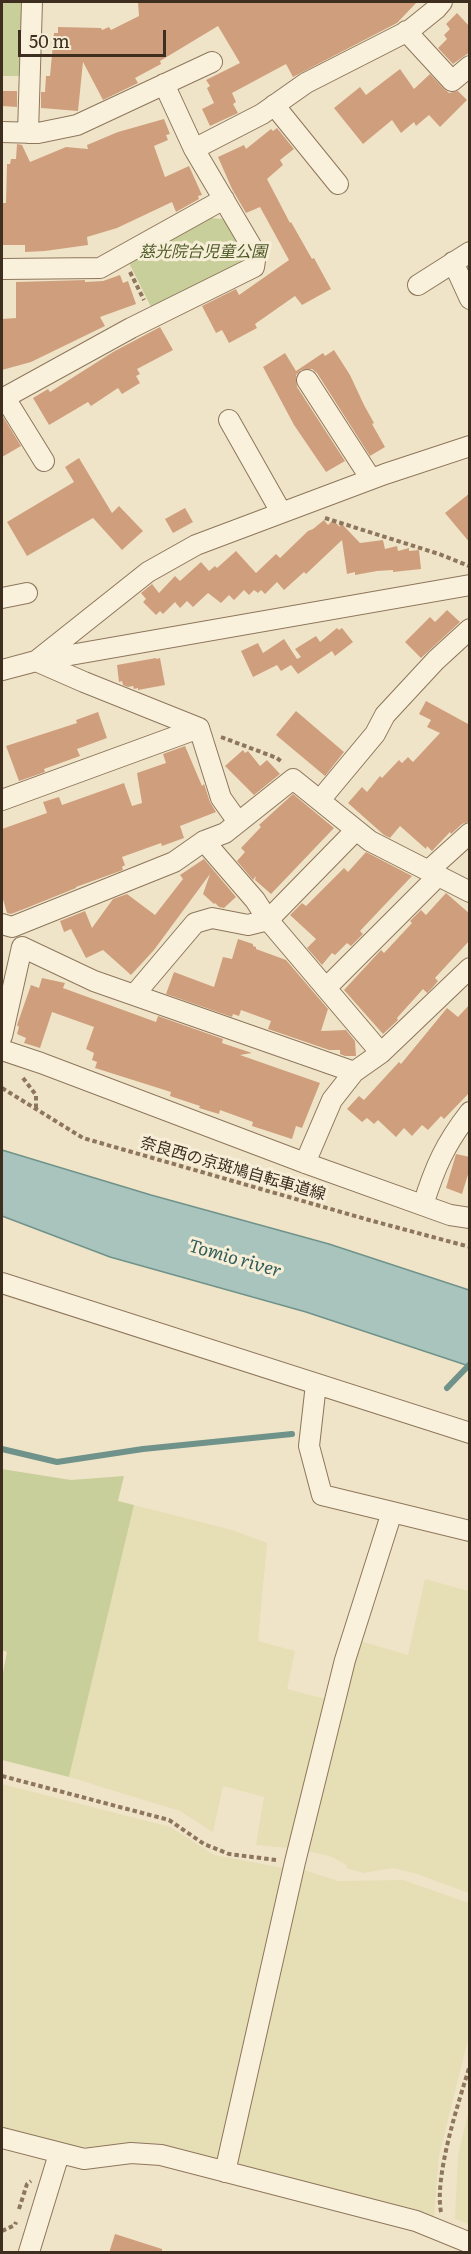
<!DOCTYPE html>
<html>
<head>
<meta charset="utf-8">
<style>
	body { margin:0 }
	#map { position:relative; width:471px; height:2254px; overflow:hidden; background:#f0e4c8; font-family:Literata,serif }
	canvas { display:block }
	.frame { position:absolute; inset:0; border:3px solid #3d2e20; pointer-events:none }
	.scale { position:absolute; left:18px; top:30px; width:148px; height:27px; box-sizing:border-box; border:3px solid #3d2e20; border-top:0; padding-left:8px; font-size:18px; line-height:21px; white-space:nowrap; color:#3d2e20; -webkit-text-stroke:4px #f7eed8; paint-order:stroke }
</style>
</head>
<body>
<div id="map">
<canvas width="471" height="2254"></canvas>
<div class="frame"></div>
<div class="scale">50 m</div>
</div>
<script>
const c = document.querySelector('canvas').getContext('2d');
c.lineJoin = 'round';
function paint(path, color) { c.fillStyle = color; c.fill(path, 'evenodd'); }
function stroke(path, color, width, dash) { c.strokeStyle = color; c.lineWidth = width; c.lineCap = dash ? 'butt' : 'round'; c.setLineDash(dash || []); c.stroke(path); }
function write(font, color, halo, rows, align = 'center') {
  c.font = font + ' Literata,"Noto Sans JP",serif'; c.lineWidth = 6; c.setLineDash([]); c.textBaseline = 'middle'; c.strokeStyle = halo; c.fillStyle = color; for (const [text, x, y, turn = 0] of rows) {
    c.save(); c.translate(x, y); c.rotate((+turn || 0) * Math.PI / 180); c.textAlign = isNaN(turn) ? turn : align; if (halo) c.strokeText(text, 0, 0); c.fillText(text, 0, 0); c.restore();
  }
}
paint(new Path2D(`
	M134,1505l98,25 35,13 -9,98 37,10 -8,38 38,10 -36,149 -33,-3 8,-48 -41,-11 -10,46 -33,-21 -111,-34z
	M425,1579l44,12v302l-52,-19 -24,-6 -30,5 -16,-5 -2,-4 -13,-7 -24,-6 52,-210 48,14z
	M2,1784l168,43 44,28 70,13 -61,295 -137,-11 -84,-23z
	M304,1870l34,11 65,-1 66,23v132l-30,121 -5,61 -197,-52z
	M469,2110v114l-14,-5 3,-64z`), '#e6deb5');
paint(new Path2D(`
	M2,2h19l5,5 -3,69h-21z
	M211,218l12,1 19,31 -1,13 -90,44 -22,-44z
	M2,1469l69,11 53,-4 -6,25 16,4 -65,272 -67,-17v-83l5,-25 -5,-2z`), '#c9cf9b');
const water = new Path2D(`
	M2,1150l149,45 178,49 140,46v76l-163,-54 -196,-55 -108,-41z`);
paint(water, '#a9c4bc');
stroke(water, '#6f938a', 1.5);
stroke(new Path2D(`
	M447,1388l23,-24
	M2,1449l55,13 86,-13 149,-15`), '#6f938a', 6);
paint(new Path2D(`
	M138,2h279l-20,21 -104,54 -7,-13 -54,29 4,9 -3,2 5,9 -28,13 -8,-17 12,-6 -7,-15 3,-2 -4,-6 34,-17 -22,-37 -58,35 1,3 -26,14 3,5 -35,17 -20,-38 -5,49 -37,-3v-16h4l1,-16h4l4,-43h4v-6l43,1 1,2 7,-3 2,3 28,-14z
	M457,13l13,14v25l-17,12 -15,-16 9,-9 -3,-4 6,-6 -4,-5z
	M400,69l14,20 16,-15 14,15 5,4 9,-2 9,9 -27,27 -11,-12 -13,11 -2,-4 -13,11 -9,-13 -29,24 -29,-36 26,-21 6,8z
	M2,91h15v16l-15,-1z
	M164,119l6,15 -4,1 2,5 -14,6 11,31 24,-11 13,29 -4,1 1,3 -23,13 -4,-10 -55,26 -30,9 1,8 -43,6 -20,1v-7h-23v-42h4l1,-39h3l1,-5h5l1,-15 5,1 8,17 36,-15 22,2 -1,-4 31,-13z
	M277,128l17,21 -14,11 3,5 -16,14 23,44 1,-1 21,37 2,-1 17,31 -29,16 -7,-9 -40,28 2,4 -28,15 -7,-13 -6,3 -14,-27 34,-17 3,6 50,-35 -29,-53 -14,6 -14,-24 -14,-32 26,-12 2,4 25,-20 2,2z
	M120,275l3,8 5,-2 8,23 -36,13 5,9 -74,36 -29,8v-51l14,-1v-36l69,-2v2l18,-1z
	M160,327l13,23 -36,19 3,5 -4,2 4,7 -18,11 -4,-6 -27,18 -3,-4 -39,23 -16,-27 15,-9 2,3 63,-40z
	M334,350l16,25 14,30 10,18 -2,1 13,23 -15,9 -53,-83 -5,-4 -11,1 -5,5 1,12 48,74 -19,11 -32,-47 -31,-58 22,-14 11,18 27,-18 2,3z
	M2,415l19,31 -19,11z
	M79,458l33,55 7,-7 24,25 -21,19 -29,-32 -66,38 -20,-34 67,-40 -9,-15z
	M470,493v50l-25,-30z
	M185,508l8,14 -20,11 -8,-14z
	M324,520l4,5 5,-5 7,7 -1,-6 21,22 23,-3 2,9 12,-3 1,5 11,-3v3l10,-1 2,19 -28,3v-2l-16,1 -22,4v-3l-8,2 -5,-34 -36,34 -2,-2 -20,18 -7,-8 -12,12 -4,-4 -3,3 -4,-3 -5,5 -5,-5 -10,10 -5,-5 -8,8 -13,-10 -15,14 -6,-6 -7,7 -5,-6 -12,12 -3,-3 -4,4 -13,-13 3,-3 -5,-6 11,-9 7,9 16,-17 5,5 21,-19 8,9 6,-5 2,2 19,-17 20,22 20,-19 4,4 28,-27 5,-2z
	M447,610l13,12 -39,36 -16,-16 25,-25 5,5z
	M337,628l2,2 3,-2 11,14 -18,14 -3,-5 -34,23 -7,-9 -10,6 -4,-6 -24,12 -12,-26 17,-8 5,10 21,-14 13,20 4,-2 -6,-8 21,-13 4,6z
	M156,658v1l4,-1 5,27 -27,5v-2l-4,1 -1,-3 -5,1 -5,-2 -1,-4 -3,1 -2,-17z
	M426,701l44,24v96l-8,3 -11,10 -1,-2 -18,19 -5,-5 -1,3 -26,-23 -10,12 -6,-3 -36,-32 14,-16 5,5 13,-16 2,2 17,-18 3,3 6,-6 5,5 27,-29 -13,-6 4,-7 -12,-6z
	M296,711l48,41 -19,24 -49,-41z
	M98,712l9,26 -30,11 3,7 -36,13 1,3 -26,9 -13,-35 71,-23 -1,-3z
	M185,746l17,40 2,-2 6,18 6,10 -36,14 4,12 -22,8 -1,-3 -39,14 3,8 -3,2 1,3 -47,17v1l-52,21 -13,5 -4,-1 -5,-17v-67l45,-16 -4,-11 16,-5 3,8 62,-22 8,23 10,-3 -5,-30 29,-10 -3,-9z
	M243,750l2,3 3,-2 12,15 7,-6 13,14 -26,21 -29,-29z
	M293,794l41,34 -63,66 -16,-14 1,-4 -3,4 -16,-19 8,-9 -4,-4 20,-21 -2,-2z
	M366,852l46,24 -52,55 3,3 -12,12 -4,-3 -12,12 -3,-2 -10,12 -15,-17 9,-9 -26,-24 12,-12 4,3 38,-38 4,4z
	M204,859l32,38 -12,11 -5,-1 -4,-4 -1,1 -11,-10 7,-20 -56,76 -23,25 -28,-25 -17,8 -15,-29 -7,3 -4,-11 25,-10 7,17 21,-29 14,-5 28,21 28,-36 -3,-4z
	M446,893l24,21v26l-35,38 3,3 -5,6 -6,6 -4,-4 -26,29 1,2 -15,14 -39,-44 37,-40 3,3 28,-30 -2,-2 11,-11 5,5z
	M238,939l15,5v2l3,1v2l30,11 42,49 -7,22 25,-1 9,11 1,15h-11l-5,-2v-4h-11l-61,-21 3,-8 -30,-11 -2,6 -6,-2 -1,3 -66,-23 8,-22 40,15 9,-30 9,2z
	M42,978l23,5 -2,5 93,34 2,-6 65,23 -1,4 30,10 -12,2 80,28 -18,45 -6,-2 -4,13 -40,-13 1,-4 -33,-12 -1,4 -20,-6 1,-2 -30,-10 1,-4 -76,-24 2,-6 -5,-2 2,-7 -8,-4 8,-22 -42,-15 -12,36 -16,-5 2,-5 -9,-4 2,-7 -2,-2 14,-40 8,3z
	M470,1004v88l-26,27 -3,-3 -13,14 -6,-5 -10,11 -8,-8 -8,9 -18,-17 -4,4 -7,-6 -5,4 -15,-13 12,-13 5,4 35,-38 2,2 46,-56 11,9z
	M456,1154l14,3v11l-8,26 -16,-6z
	M115,2234l47,15v4h-53z`), '#cf9f7d');
const minor = new Path2D(`
	M406,31l46,50 18,-15
	M274,105l64,79
	M2,132l36,1 39,-8 135,-63
	M28,133l4,-131
	M194,149l68,-35 44,-31 104,-53 26,-21 6,-7
	M453,262l17,37
	M2,269l98,-1 124,-69
	M418,285l52,-33
	M307,380l64,99
	M5,398l39,63
	M2,399l129,-71 123,-61 2,-13 -62,-105 -30,-65
	M229,420l52,92
	M2,598l25,-5
	M36,661l112,-89 48,-27 189,-71 85,-28
	M36,661l48,21 115,46
	M2,670l34,-9 434,-76
	M199,728l22,70 17,24
	M2,800l197,-72
	M320,800l55,-66 10,-19 51,-55 34,-31
	M204,841l51,59 13,20 113,133 89,-85
	M428,871l42,-38
	M2,924l10,3 162,-65 30,-21 21,-8 68,-54 77,62 100,51
	M326,988l112,-112
	M134,995l61,-72 17,-5 36,7 20,-5 88,-90
	M2,1036l20,-89 72,34 260,91
	M2,1050l39,13 264,100 145,52 20,3
	M305,1163l27,-63 22,-28 27,-19
	M423,1205c12,-38 22,-61 47,-93
	M2,1283l468,150
	M392,1512l78,19
	M2,2138l82,21 47,-6 30,2 255,66 54,22
	M225,2172l70,-310 50,-202 47,-148 -70,-17 -13,-49 7,-62
	M29,2252l30,-98`);
stroke(minor, '#8d765c', 22);
stroke(new Path2D(`
	M130,272l14,28
	M325,518l114,36 30,12
	M221,737l56,21 6,5
	M23,1078l13,17v13
	M2,1088l81,50 286,82 101,27
	M2,1776l167,44 35,24 25,10 47,6
	M19,2209l8,-25 4,-3
	M441,2212c-7,-36 18,-111 29,-147
	M2,2231l13,-6 1,-3`), '#8d765c', 4, [4.5, 3]);
stroke(minor, '#faf1dc', 20);
write('italic 16px', '#4d5a26', '#f7eed8', [
	["慈光院台児童公園",203,252]
]);
write('16px', '#3d2e20', '#f7eed8', [
	["奈良西の京斑鳩自転車道線",233,1169,16]
]);
write('italic 18px', '#2f5d5a', '#f7eed8', [
	["Tomio river",235,1259,16]
]);
</script>
</body>
</html>
